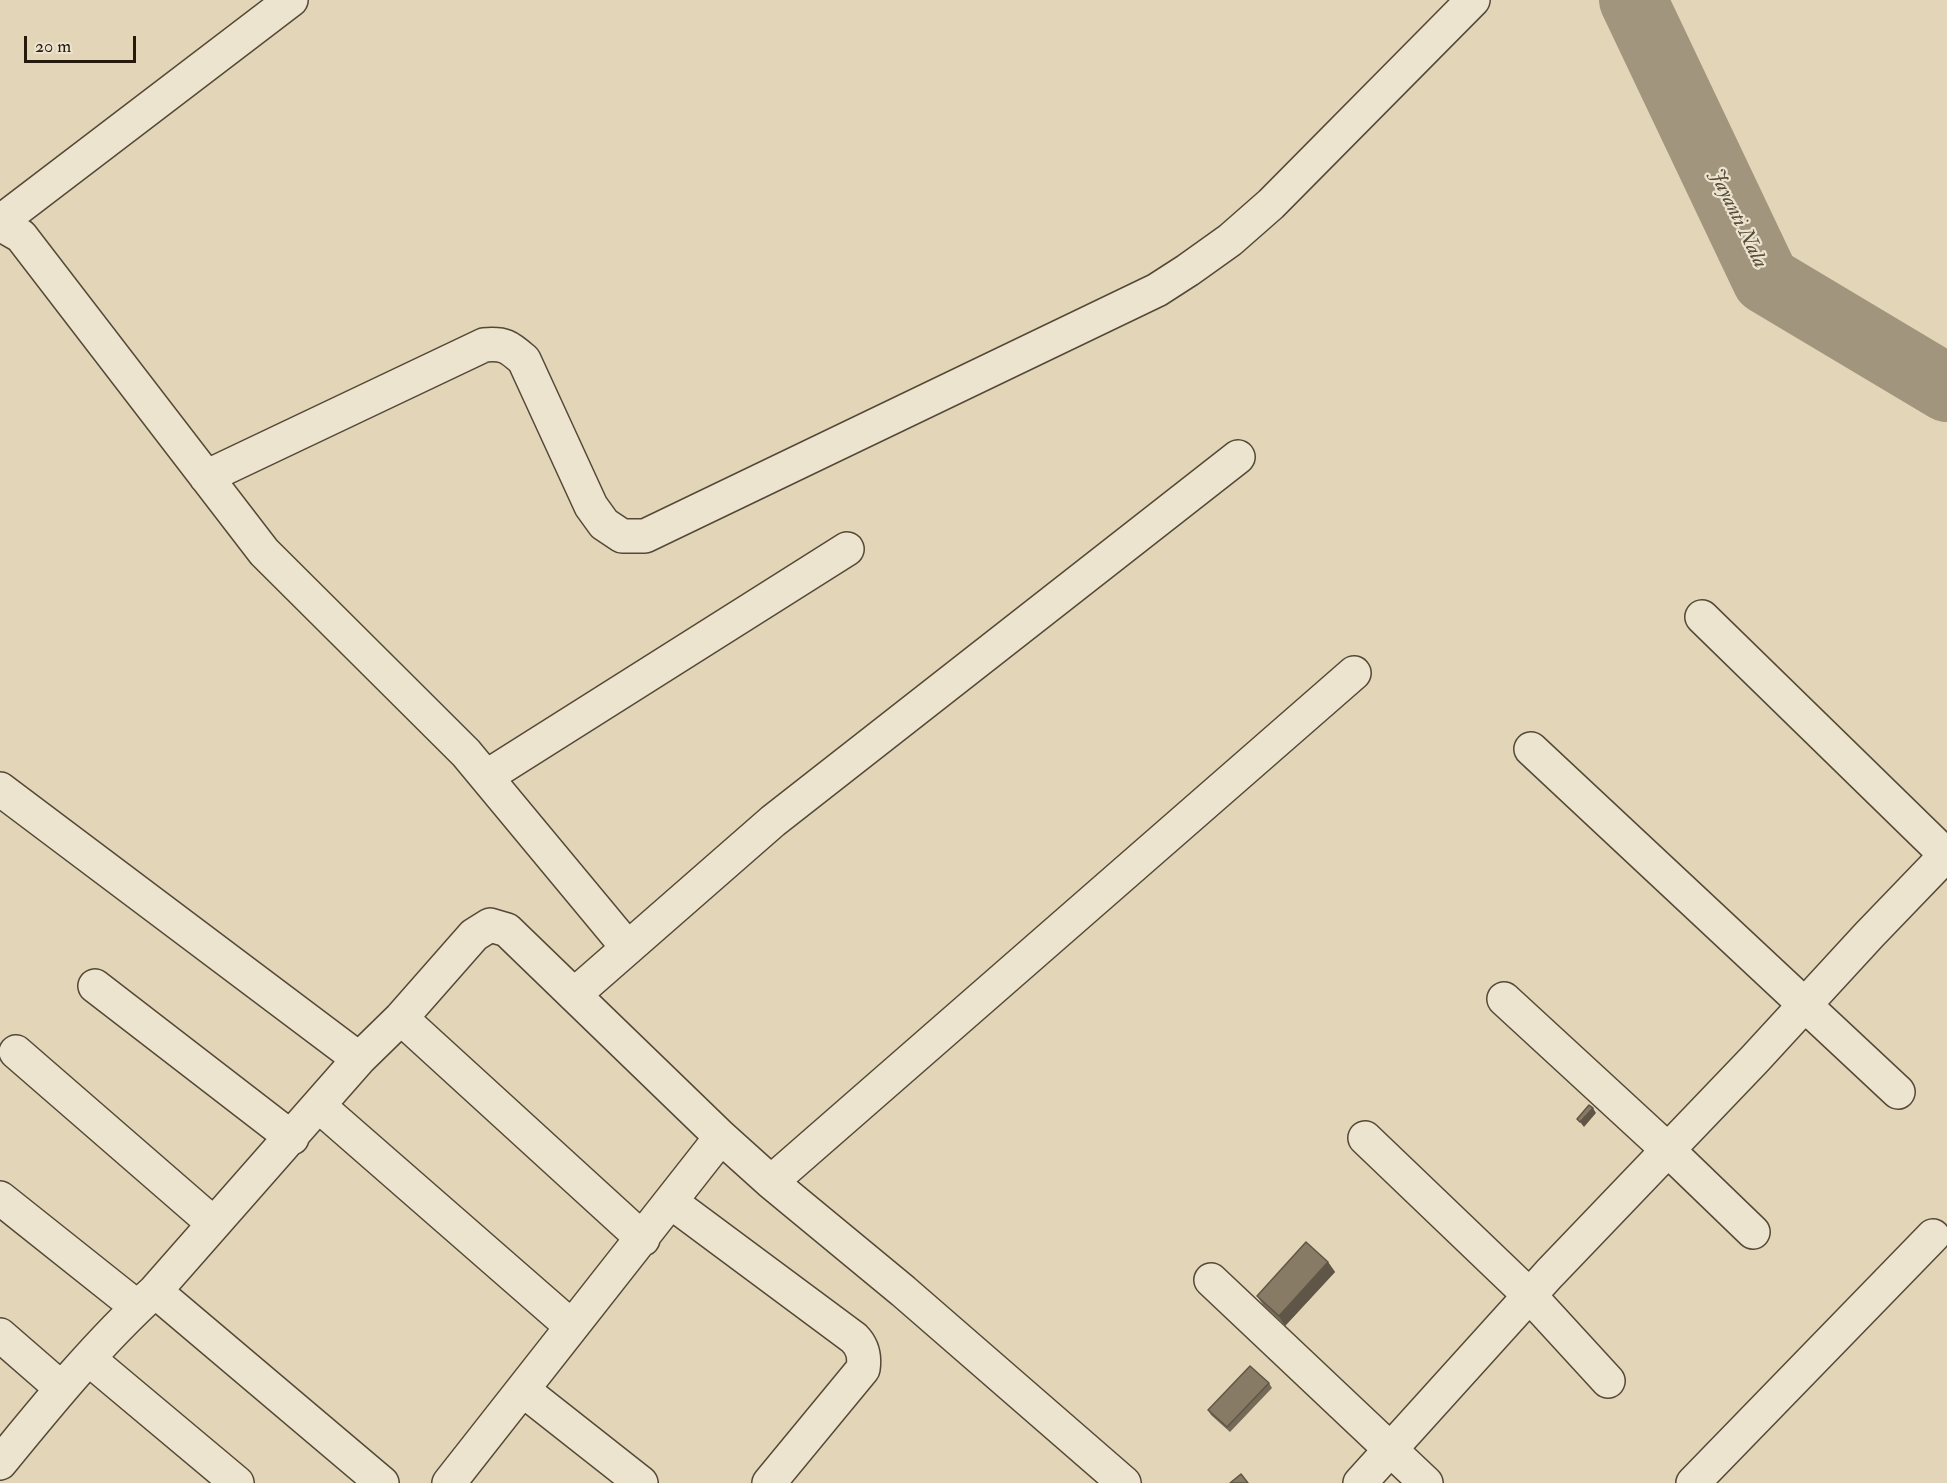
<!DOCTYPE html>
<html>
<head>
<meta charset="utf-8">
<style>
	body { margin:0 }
	#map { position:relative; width:1947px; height:1483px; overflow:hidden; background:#e3d5b7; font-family:"IM FELL Double Pica",serif }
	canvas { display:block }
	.scale { position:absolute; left:24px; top:36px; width:112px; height:27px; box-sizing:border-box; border:3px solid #251a0c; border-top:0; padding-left:8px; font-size:18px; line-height:21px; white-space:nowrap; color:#251a0c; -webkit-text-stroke:4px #ede4d0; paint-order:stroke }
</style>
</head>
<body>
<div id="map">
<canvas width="1947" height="1483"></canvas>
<div class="scale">20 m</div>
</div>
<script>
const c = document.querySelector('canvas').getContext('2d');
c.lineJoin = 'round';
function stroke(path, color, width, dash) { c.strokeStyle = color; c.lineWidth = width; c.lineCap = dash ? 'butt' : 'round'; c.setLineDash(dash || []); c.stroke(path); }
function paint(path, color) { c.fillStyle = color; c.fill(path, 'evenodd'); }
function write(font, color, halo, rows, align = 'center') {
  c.font = font + ' "IM FELL Double Pica",serif'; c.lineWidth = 4.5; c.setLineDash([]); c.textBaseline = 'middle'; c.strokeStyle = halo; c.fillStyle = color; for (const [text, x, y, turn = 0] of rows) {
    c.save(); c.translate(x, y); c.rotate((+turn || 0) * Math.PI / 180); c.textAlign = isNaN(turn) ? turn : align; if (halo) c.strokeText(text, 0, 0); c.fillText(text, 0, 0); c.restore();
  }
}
stroke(new Path2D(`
	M1633,0l133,280 181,108`), '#a2957d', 68);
const street = new Path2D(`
	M0,222l291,-222
	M0,224l21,12 243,316 202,201 162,195
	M206,477l278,-132c21,-2 25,2 40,15l67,146 13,18 18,12h23l512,-246 31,-20 42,-30 41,-36 202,-204
	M1702,617l245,239
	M1531,749l367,343
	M486,777l361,-228
	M0,789l359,270
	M95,986l197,152
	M574,995l199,-174 465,-364
	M1504,999l164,151 85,82
	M401,1018l242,221
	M16,1052l198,172
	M319,1106l252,220
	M1365,1138l165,158 78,85
	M771,1182l583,-509
	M0,1198l137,109
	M671,1202l183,136c9,9 11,18 9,31l-94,114
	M1211,1280l215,203
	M155,1291l227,192
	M0,1335l61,53
	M89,1359l148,124
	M523,1390l118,93
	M0,1463c49,-60 98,-120 155,-172l204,-232 42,-41 73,-83 16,-10 17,5 214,207 50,45 132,109 221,192
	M449,1483l272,-346
	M1360,1483l189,-209 205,-214 115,-125 78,-81
	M1693,1483l240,-247`);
stroke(street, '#544937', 36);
stroke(street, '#ede4d0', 33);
paint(new Path2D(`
	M1328,1262l7,10 -50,54 -21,-20 -7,-10z
	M1269,1383l3,5 -42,44 -19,-17 -3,-5z`), '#756a57');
paint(new Path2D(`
	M1593,1108l3,5 -12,14 -4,-5z
	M1328,1262l7,10 -50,54 -6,-10z`), '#5f5647');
const building = new Path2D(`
	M1589,1105l4,3 -13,14 -3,-3z
	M1306,1242l22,20 -49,54 -22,-20z
	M1250,1366l19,17 -42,44 -19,-17z
	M1241,1474l7,9h-18z`);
paint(building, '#887b65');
stroke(building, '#5f5647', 1.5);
write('italic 21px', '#574b39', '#ede4d0', [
	["Jayanti Nala",1737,219,64]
]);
</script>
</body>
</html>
